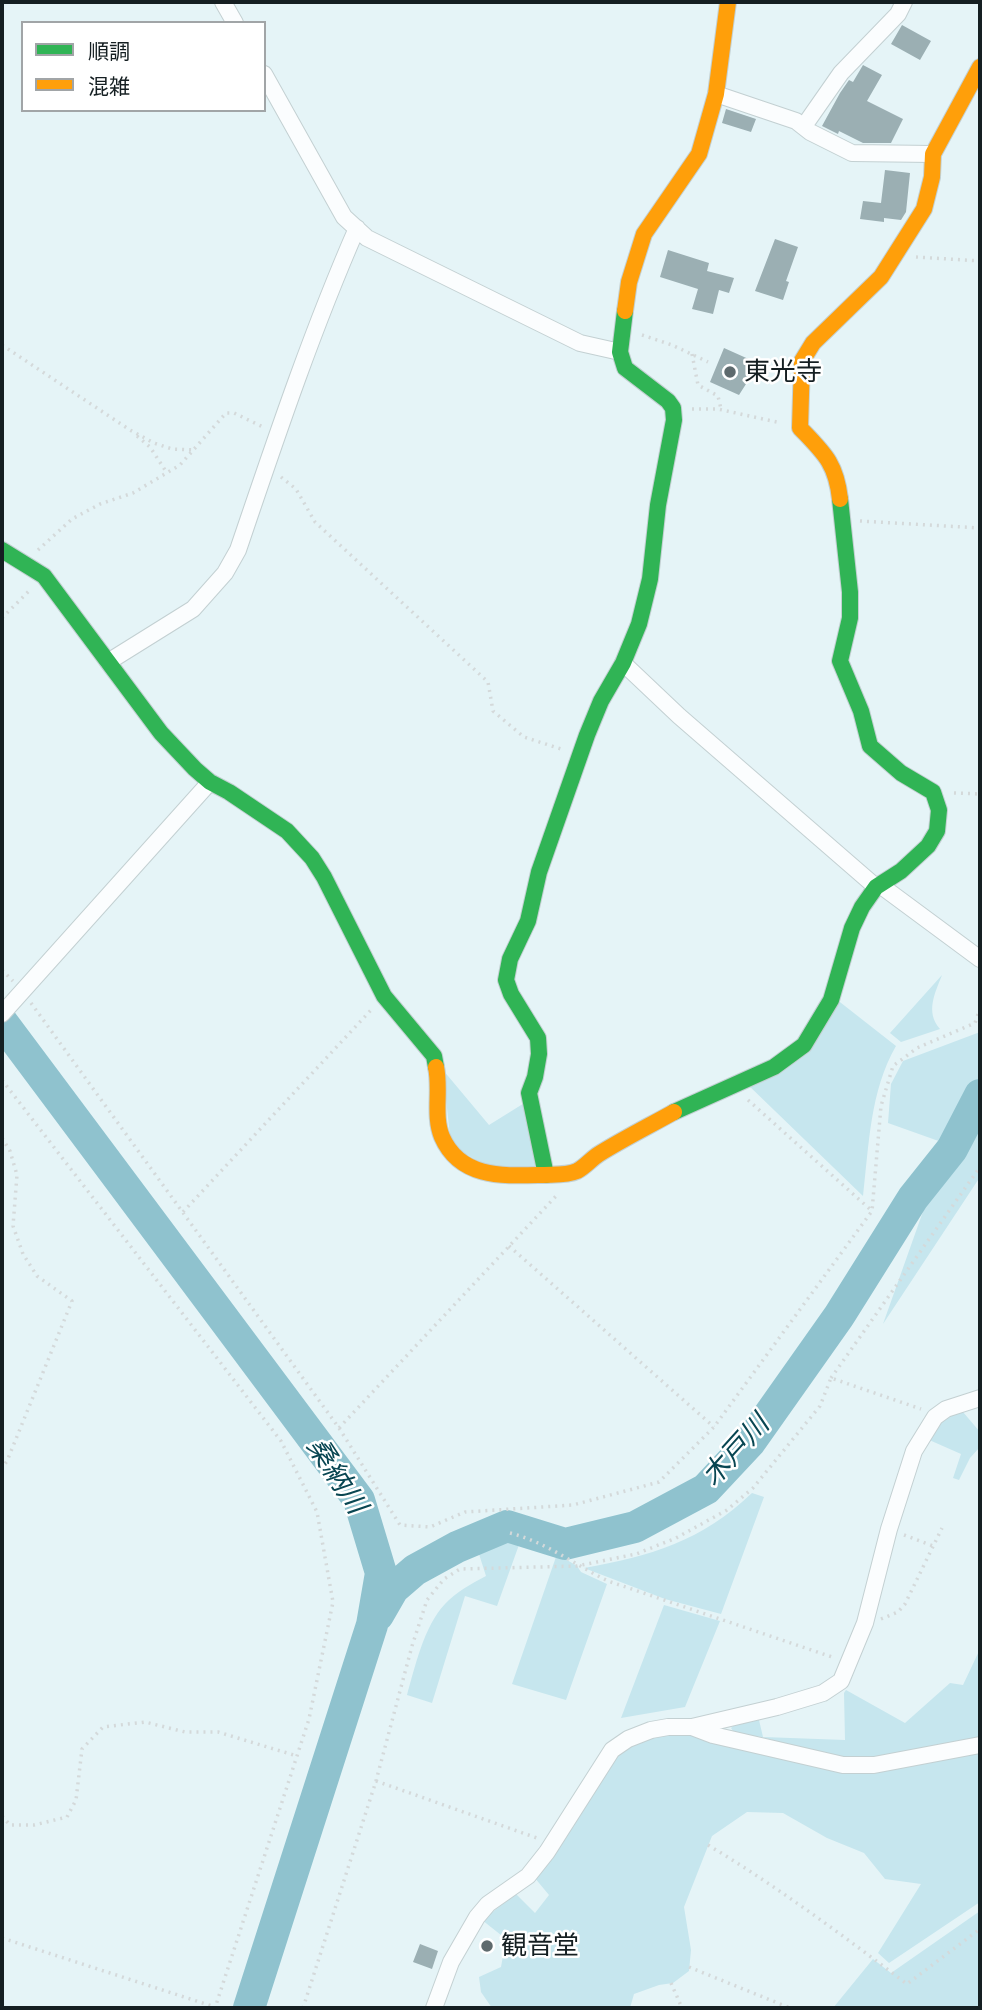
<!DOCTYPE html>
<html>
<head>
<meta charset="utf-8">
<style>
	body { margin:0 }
	#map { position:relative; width:982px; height:2010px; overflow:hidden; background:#e5f4f7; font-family:Cabin,"Noto Sans JP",sans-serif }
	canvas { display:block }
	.frame { position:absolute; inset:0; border:4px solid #151f22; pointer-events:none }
	.legend { position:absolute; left:21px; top:21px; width:245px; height:91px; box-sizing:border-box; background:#fff; border:2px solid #a1a5a7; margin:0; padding:9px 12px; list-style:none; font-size:21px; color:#151f22 }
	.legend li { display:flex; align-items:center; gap:14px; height:35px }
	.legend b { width:35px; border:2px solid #a1a5a7 }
</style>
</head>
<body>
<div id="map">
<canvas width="982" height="2010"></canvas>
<div class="frame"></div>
<ul class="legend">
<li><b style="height:9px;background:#30b455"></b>順調</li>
<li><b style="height:9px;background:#ff9f0a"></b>混雑</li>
</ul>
</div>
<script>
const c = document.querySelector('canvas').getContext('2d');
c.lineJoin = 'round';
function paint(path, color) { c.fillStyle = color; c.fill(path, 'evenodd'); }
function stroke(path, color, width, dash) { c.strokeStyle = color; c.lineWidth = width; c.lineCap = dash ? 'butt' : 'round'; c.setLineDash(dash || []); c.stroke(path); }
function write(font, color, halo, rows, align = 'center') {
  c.font = font + ' Cabin,"Noto Sans JP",sans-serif'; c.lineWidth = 5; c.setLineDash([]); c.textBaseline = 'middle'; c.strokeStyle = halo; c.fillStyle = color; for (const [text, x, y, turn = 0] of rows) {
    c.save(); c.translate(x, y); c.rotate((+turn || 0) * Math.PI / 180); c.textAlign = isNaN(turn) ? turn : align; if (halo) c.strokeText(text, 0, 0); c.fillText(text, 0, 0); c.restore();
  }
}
paint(new Path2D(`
	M942,975c-7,18 -17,37 -2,54l-39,13 -11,-9z
	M836,999l60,47c-26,45 -27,99 -33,150l-118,-114 30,-12z
	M980,1032v145l-97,147 64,-180 -59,-21 3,-39 12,-23z
	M443,1070l46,55 37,-23 11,65 -39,5 -47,-26z
	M963,1412l17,20v15l-10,11 -11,22 -6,-2 8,-24 -34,-15c8,-15 19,-25 36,-27z
	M752,1493l12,4 -43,117 -56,-15 -81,-31c67,-12 118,-27 168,-75z
	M504,1536l16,6 -23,64 -32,-10 -33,107 -25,-8c8,-28 17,-69 38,-91 11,-12 26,-20 41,-28l-8,-25z
	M557,1554l20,12 4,6 26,12 -41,116 -54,-16z
	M664,1605l56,16 -35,86 -64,11z
	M980,1649v91l-122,22 -14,-1 -82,-24 -27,-3 -4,-6 3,-3 25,-5 4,17 82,3 -1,-47 2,-3 59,33 45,-40 13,2z
	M678,1733l63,12 101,24 138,-20v153l-91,61 -11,-10 43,-69 -36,-5 -21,-26 -37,-15 -44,-25 -36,-1 -35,24 -28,71 7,43 -2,21 -16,12 -14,2 -25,9 -4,14h-138l-11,-16 -2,-15 22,-10 5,-28 -24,-19 34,-26 19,19 14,-18 -15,-18 80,-121 21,-17z
	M980,1911v97h-147l40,-49 18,14z`), '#c6e6ee');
stroke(new Path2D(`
	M2,1022l357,478 22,73 -9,52 -123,383
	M378,1615l15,-26 22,-19 42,-23 50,-21 58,18 70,-17 71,-38 44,-47 89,-126 74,-118 39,-49 28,-54`), '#8fc2ce', 32);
paint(new Path2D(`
	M902,25l29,16 -11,19 -29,-16z
	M863,65l19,10 -15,26 36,18 -12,24h-28l-24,-12 -1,3 -16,-8 18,-33 9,-13 4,2z
	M726,109l30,10 -5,13 -29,-9z
	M885,170l25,3 -4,39 -5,8 -17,-2v4l-24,-3 3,-18 18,2z
	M775,239l23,8 -12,34 3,1 -6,18 -28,-9z
	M668,250l41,13 -2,8 27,7 -5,15 -10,-3 -6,24 -21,-5 6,-20 -38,-12z
	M724,348l29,13 -4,10 4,2 -14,22 -29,-13z
	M420,1944l18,7 -6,18 -19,-7z`), '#9bafb3');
const street = new Path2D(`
	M223,2l12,21
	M264,74l80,143 23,21 213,105 40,9
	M716,94l80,27 14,11 42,21 81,1
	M804,126l37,-53 57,-59 6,-12
	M108,662l85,-53 32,-36 13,-23c37,-109 73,-217 119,-322
	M623,663l56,53 197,171
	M880,885l100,74
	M2,1014l208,-232
	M692,1727l21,8 130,30h31l106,-20
	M434,2008l17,-46 26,-45 11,-13 40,-28 19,-24 65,-102 16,-11 23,-9 17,-3h24l85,-20 46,-14 18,-12 24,-58 24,-94 25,-78 21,-34 11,-8 34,-11`);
const fast = new Path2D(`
	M2,550l42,26 117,157 34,36 15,13 19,10 58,39 25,27 12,19 60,119 50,60 2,11
	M674,1112l100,-45 30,-22 27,-45 21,-72 10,-21 14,-20 25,-16 27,-25 9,-15 2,-21 -6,-18 -32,-19 -31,-27 -9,-35 -21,-50 10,-43v-26l-10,-93
	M546,1175l-17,-82 6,-16 4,-23 -1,-16 -27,-44 -5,-14 4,-21 18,-38 11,-49 48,-137 14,-34 22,-38 16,-39 11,-45 8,-74 16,-85 -1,-12 -5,-7 -43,-33 -5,-16 5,-41`);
const slow = new Path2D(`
	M625,311l4,-29 15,-48 55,-80 17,-60 12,-92
	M840,499c-4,-36 -16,-46 -40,-71l2,-67 11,-18 68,-66 43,-68 8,-32 1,-23 47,-87
	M436,1067c5,23 -3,49 6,70 18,41 60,39 98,38 12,-1 26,1 37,-4 8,-4 14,-12 22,-17 24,-15 50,-28 75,-42`);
stroke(street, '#c3d0d2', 18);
stroke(fast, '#c3d0d2', 18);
stroke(slow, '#c3d0d2', 18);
stroke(new Path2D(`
	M916,257l64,4
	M642,335l30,10 36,17
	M2,345l128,85 24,13 18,6 23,1
	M692,354l6,31 20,11 3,13
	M692,409h26l63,14
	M137,436l13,11 17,26
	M281,477l15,12 19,33 173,160 5,29 31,26 37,12
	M860,521l120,7
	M38,550l34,-31 28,-15 33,-11 47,-28 46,-52h8l29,14
	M2,618l28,-28
	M954,793l26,1
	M2,970l11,11
	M31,1003l308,425 61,97 30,2 35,-15 108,-7 86,-23 55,-55 158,-216 9,-105 12,-40 24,-18 58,-25 5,-15
	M2,1080l279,361 36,71 16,90 -24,117 -94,289
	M748,1100l124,111
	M2,1138l8,13 7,24 -4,51 10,28 14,22 35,25 -65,160 -5,7
	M183,1212l188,-202
	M509,1246l205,181
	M831,1378l149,-211
	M339,1428l218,-233
	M510,1533c36,9 65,32 98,48l227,77
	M904,1535l29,11
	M881,1619l17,-7 7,-8 37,-76
	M376,1781l161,57
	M2,1816l8,9h24l33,-8 9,-17 6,-51 21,-22 42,-5 40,10h33l79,24
	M708,1845c70,42 134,90 199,139l73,-55
	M2,1938l213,69
	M689,1967l101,41
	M671,1983l11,25
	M303,2008l73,-227 36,-135 15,-46 17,-21 16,-10 117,-3 59,-12 40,-16 51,-28 26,-22 67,-82 11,-28 90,31`), '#d4d9da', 3.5, [2, 5]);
stroke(street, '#fbfdfe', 16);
stroke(fast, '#30b455', 16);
stroke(slow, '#ff9f0a', 16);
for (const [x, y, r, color] of [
	[730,372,7,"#5e6a6d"],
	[487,1946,7,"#5e6a6d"]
]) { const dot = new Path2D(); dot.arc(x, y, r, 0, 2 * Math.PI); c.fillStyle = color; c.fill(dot); stroke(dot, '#fff', 2.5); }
write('26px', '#151f22', '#fff', [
	["東光寺",744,372],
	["観音堂",501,1946]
], 'left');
write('italic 28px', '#094652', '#fff', [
	["木戸川",736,1451,-48],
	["桑納川",336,1476,57]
]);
</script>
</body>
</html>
